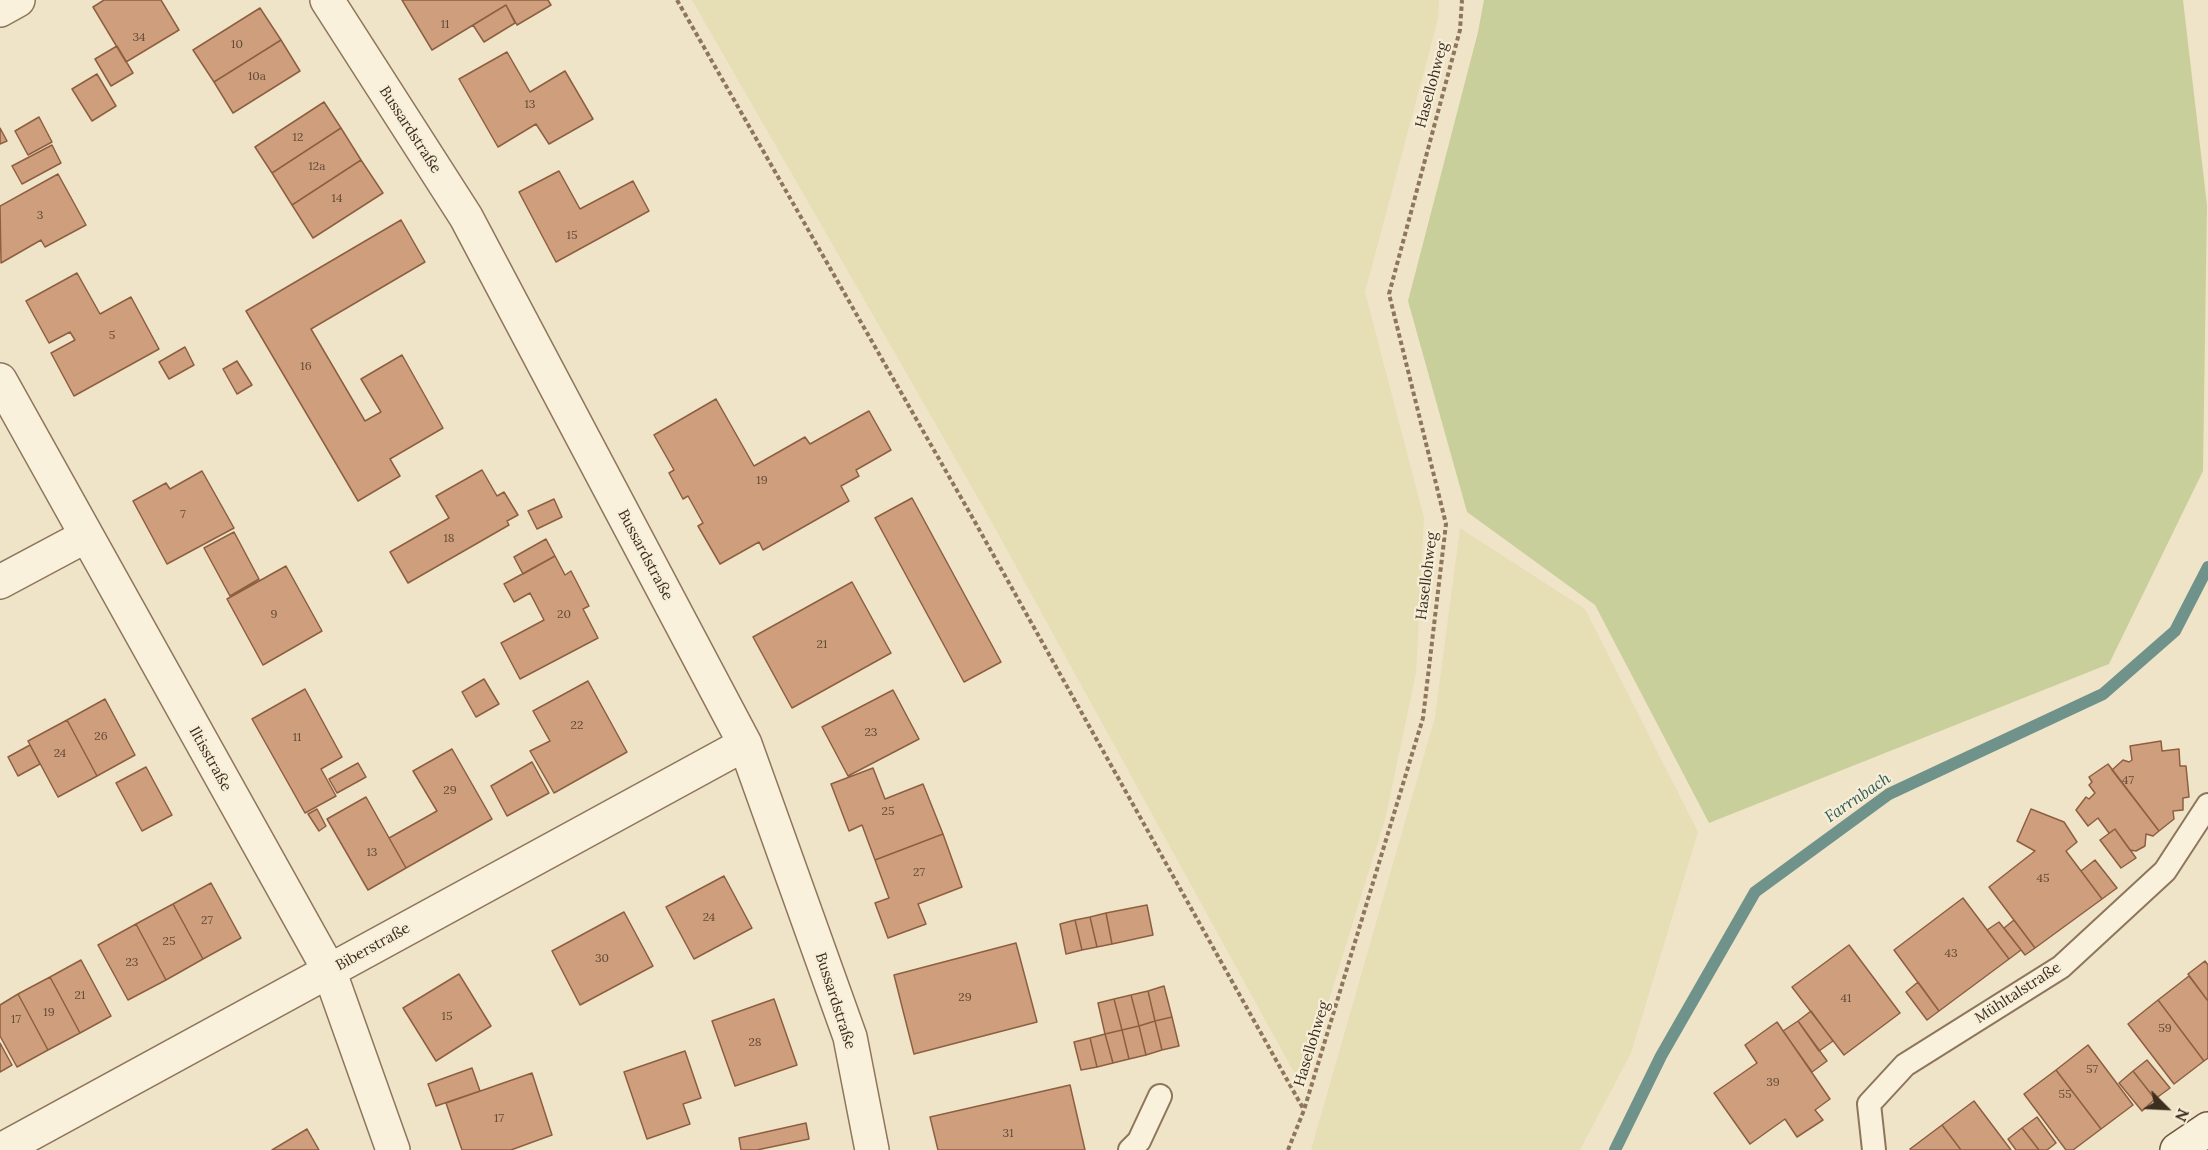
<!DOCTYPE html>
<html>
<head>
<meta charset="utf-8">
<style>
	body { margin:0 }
	#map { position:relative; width:2208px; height:1150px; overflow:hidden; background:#f0e4c8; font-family:Lora,serif }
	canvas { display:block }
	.north { position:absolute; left:2136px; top:1078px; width:60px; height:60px; -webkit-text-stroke:4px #f7eed8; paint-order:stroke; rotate:114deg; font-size:16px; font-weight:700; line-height:24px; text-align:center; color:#3d2e20 }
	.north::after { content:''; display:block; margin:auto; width:21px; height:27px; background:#3d2e20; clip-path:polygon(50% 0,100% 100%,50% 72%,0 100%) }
</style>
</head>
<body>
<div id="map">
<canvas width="2208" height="1150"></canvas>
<div class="north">N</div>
</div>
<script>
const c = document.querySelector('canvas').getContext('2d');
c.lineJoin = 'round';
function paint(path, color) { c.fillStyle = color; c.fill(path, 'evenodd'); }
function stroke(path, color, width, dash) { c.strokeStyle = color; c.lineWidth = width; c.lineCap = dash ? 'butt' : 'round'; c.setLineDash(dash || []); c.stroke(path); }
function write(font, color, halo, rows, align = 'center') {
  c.font = font + ' Lora,serif'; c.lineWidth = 4.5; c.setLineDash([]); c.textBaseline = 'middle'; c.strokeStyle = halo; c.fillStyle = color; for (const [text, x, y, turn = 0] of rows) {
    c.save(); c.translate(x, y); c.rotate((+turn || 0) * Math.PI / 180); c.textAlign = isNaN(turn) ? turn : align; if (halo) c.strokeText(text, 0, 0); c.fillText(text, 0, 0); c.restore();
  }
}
paint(new Path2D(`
	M692,0h747l-1,19 -73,273 59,226 -8,155 -30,143 -84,271 -317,-577z
	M1460,528l125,81 113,223 -67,221 -51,97h-269l124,-433z`), '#e6deb5');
paint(new Path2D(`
	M1484,0h699l24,205 -4,266 -94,193 -400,159 -114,-218 -128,-93 -59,-211 70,-269z`), '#c9cf9b');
stroke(new Path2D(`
	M1615,1150l46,-94 94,-164 134,-98 214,-100 72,-63 33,-64`), '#6f938a', 12);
const building = new Path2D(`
	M104,0h57l18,30 -53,32 -33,-55z
	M402,0h146l3,5 -34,20 -11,-20 -74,45z
	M506,5l9,18 -31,19 -11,-17z
	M260,8l21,32 -67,42 -21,-32z
	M281,40l19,31 -67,42 -19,-31z
	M117,46l16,27 -22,13 -16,-27z
	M507,52l23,40 35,-21 28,48 -44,25 -13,-20 -38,23 -39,-68z
	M97,74l19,32 -24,15 -20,-32z
	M324,102l17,26 -69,45 -17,-26z
	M39,117l13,25 -24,13 -13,-24z
	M0,128l7,13 -7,3z
	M341,128l20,32 -69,45 -20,-32z
	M52,145l9,18 -39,21 -10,-18z
	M361,160l22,33 -70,45 -21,-33z
	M559,171l21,38 53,-28 16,30 -93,51 -37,-70z
	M58,174l28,51 -41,22 -4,-7 -40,23 -1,-57z
	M401,220l24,42 -114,67 54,92 16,-9 -20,-33 41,-24 41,73 -53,31 10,17 -42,25 -112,-190z
	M77,273l23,41 31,-17 28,52 -85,47 -23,-43 24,-13 -5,-8 -21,11 -23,-42z
	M185,347l9,18 -25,14 -10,-17z
	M237,361l15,24 -15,9 -14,-25z
	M716,399l38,67 51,-29 5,7 59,-33 22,39 -35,20 3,6 -18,10 8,15 -86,49 -4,-8 -39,22 -22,-38 5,-3 -15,-27 -5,3 -14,-26 5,-3 -20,-35z
	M482,470l15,26 7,-4 14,23 -11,6 2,4 -101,58 -18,-31 59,-34 -13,-22z
	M202,471l32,57 -67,36 -34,-63 33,-18 4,6z
	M912,498l89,164 -37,20 -89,-164z
	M554,499l8,18 -25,12 -9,-18z
	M234,532l25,47 -29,17 -26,-48z
	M546,539l9,17 -32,18 -9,-17z
	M555,556l10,19 6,-4 18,35 -6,3 15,29 -78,41 -19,-36 43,-23 -14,-27 -16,9 -10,-18z
	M286,566l36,65 -59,34 -36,-66z
	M852,582l39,71 -99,55 -39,-71z
	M484,679l15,25 -23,13 -14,-25z
	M588,681l39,71 -73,41 -24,-42 20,-10 -17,-30z
	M305,689l37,68 -21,12 15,27 -31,17 -53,-94z
	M893,690l26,49 -71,37 -26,-49z
	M105,699l30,56 -38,21 -30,-56z
	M67,720l30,56 -39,21 -30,-56z
	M2161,741l1,10 17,-2 1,17h6l3,31 -6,1v12l-10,1 1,8 -15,12 -47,-61 11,-10 6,2 3,-2 -2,-14z
	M30,745l10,19 -22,12 -10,-19z
	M452,749l40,70 -86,49 -17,-30 48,-27 -24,-40z
	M532,762l17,31 -42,23 -16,-30z
	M358,763l8,14 -29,16 -8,-14z
	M2108,764l51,67 -6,5 -7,-2 -1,12 -9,5 -6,-1 -15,-21 -6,4 -11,-15 -10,8 -12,-16 10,-13 3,2 6,-6 -6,-8 3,-3 -3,-5z
	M146,767l26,48 -30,16 -26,-48z
	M873,768l12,31 38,-15 20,50 -68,26 -13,-35 -13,6 -18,-47z
	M366,797l40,71 -38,22 -41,-71z
	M317,809l9,17 -7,5 -11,-17z
	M2031,809l33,13 13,20 -11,9 36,48 -67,49 -46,-61 46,-36 -18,-10z
	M2115,829l21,29 -15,10 -21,-28z
	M943,834l19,53 -44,17 8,20 -38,14 -13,-35 14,-5 -14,-38z
	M2095,860l22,28 -15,11 -21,-28z
	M724,876l28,52 -58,31 -28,-52z
	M211,883l30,55 -38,21 -30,-55z
	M1963,898l46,61 -70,52 -45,-61z
	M173,904l30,55 -37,21 -30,-56z
	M1147,905l6,30 -41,9 -6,-31z
	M624,912l29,54 -73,39 -28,-54z
	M1106,913l6,31 -15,3 -7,-30z
	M1090,917l7,30 -15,3 -7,-30z
	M1075,920l7,30 -16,4 -6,-30z
	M2014,920l21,28 -10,7 -21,-27z
	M1999,922l22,28 -12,9 -22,-29z
	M136,924l30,56 -38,20 -30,-55z
	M1016,943l21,79 -123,32 -20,-79z
	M1849,945l51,68 -56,42 -52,-68z
	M81,960l30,56 -31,17 -30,-56z
	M2205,961l3,4v36l-20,-27z
	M459,974l32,52 -55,35 -33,-53z
	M2189,976l19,25v57l-4,3 -46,-61z
	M50,977l30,56 -32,17 -30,-56z
	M1918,982l21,29 -12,9 -21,-28z
	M1164,986l8,31 -17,4 -7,-30z
	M1148,991l7,30 -16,5 -8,-31z
	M18,994l30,56 -31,17 -17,-31v-31z
	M1131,995l8,31 -17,4 -8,-31z
	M774,999l23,66 -62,21 -23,-65z
	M1114,999l8,31 -17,4 -7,-31z
	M2158,1000l46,61 -30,23 -46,-60z
	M1811,1011l22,30 -14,10 -21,-30z
	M1172,1017l7,29 -17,4 -7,-29z
	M1155,1021l7,29 -16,5 -7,-29z
	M1798,1021l29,40 -15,11 -29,-41z
	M1777,1022l53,77 -15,11 8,10 -26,17 -12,-18 -35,25 -36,-51 43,-30 -12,-18z
	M1139,1026l7,29 -17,4 -7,-29z
	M1122,1030l7,29 -16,4 -8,-29z
	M1105,1034l8,29 -16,4 -7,-29z
	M1090,1038l7,29 -16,3 -7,-28z
	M0,1043l12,22 -12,7z
	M2088,1045l45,60 -32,24 -45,-59z
	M685,1051l16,47 -18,6 7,20 -43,15 -23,-67z
	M2147,1060l23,28 -15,11 -22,-28z
	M472,1068l8,23 -44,15 -8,-22z
	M2056,1070l45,59 -28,21h-7l-42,-56z
	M2133,1071l22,28 -13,12 -23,-28z
	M532,1073l20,62 -41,15h-49l-16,-47z
	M1070,1085l15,65h-147l-8,-33z
	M1974,1101l37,49h-50l-19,-25z
	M2037,1117l19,26 -9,7h-8l-17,-22z
	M806,1123l3,16 -52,11h-16l-2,-12z
	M1942,1125l19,25h-50l-1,-1z
	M2022,1128l17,22h-23l-8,-11z
	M307,1129l12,21h-47z`);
paint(building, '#cf9f7d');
stroke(building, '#8d5f41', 1.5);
const lane = new Path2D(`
	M1130,1150l9,-9 21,-45
	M1874,1150l-5,-46 36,-39 156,-98 104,-96 43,-66`);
const street = new Path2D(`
	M327,0l139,217 279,527 105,293 22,113
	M0,10l18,-10
	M0,380l329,590 64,180
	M0,582l86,-46
	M1,1150l744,-406`);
const secondary = new Path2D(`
	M2177,1150l31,-21`);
stroke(lane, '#8d765c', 26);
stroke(street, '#8d765c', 36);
stroke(secondary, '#6f573f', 36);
stroke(new Path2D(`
	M677,0l294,515 333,595
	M1288,1150l16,-40 119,-392 23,-194 -57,-230 71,-264 2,-30`), '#8d765c', 4, [4.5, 3]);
stroke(lane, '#faf1dc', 22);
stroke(street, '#faf1dc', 33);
stroke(secondary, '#faf1dc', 33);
write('12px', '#624a37', null, [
	["11",445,25],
	["34",139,38],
	["10",237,45],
	["10a",257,77],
	["13",530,105],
	["12",298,138],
	["12a",317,167],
	["14",337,199],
	["3",40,216],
	["15",572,236],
	["5",112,336],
	["16",306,367],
	["19",762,481],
	["7",183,515],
	["18",449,539],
	["9",274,615],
	["20",564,615],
	["21",822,645],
	["22",577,726],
	["23",871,733],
	["26",101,737],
	["11",297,738],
	["24",60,754],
	["47",2128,781],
	["29",450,791],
	["25",888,812],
	["13",372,853],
	["27",919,873],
	["45",2043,879],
	["24",709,918],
	["27",207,921],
	["25",169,942],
	["43",1951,954],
	["30",602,959],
	["23",132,963],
	["21",80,996],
	["29",965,998],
	["41",1846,999],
	["19",49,1013],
	["15",447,1017],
	["17",16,1020],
	["59",2165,1029],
	["28",755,1043],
	["57",2092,1070],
	["39",1773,1083],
	["55",2065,1095],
	["17",499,1119],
	["31",1008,1134]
]);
write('15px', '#3d2e20', '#f7eed8', [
	["Hasellohweg",1432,85,-75],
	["Bussardstraße",410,130,57],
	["Bussardstraße",645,555,62],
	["Hasellohweg",1427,576,-83],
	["Iltisstraße",210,759,61],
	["Biberstraße",373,947,-29],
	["Mühltalstraße",2018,993,-33],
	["Bussardstraße",835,1001,72],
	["Hasellohweg",1312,1044,-73]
]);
write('italic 16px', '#2f5d5a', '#f7eed8', [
	["Farrnbach",1858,798,-34]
]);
</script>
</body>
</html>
